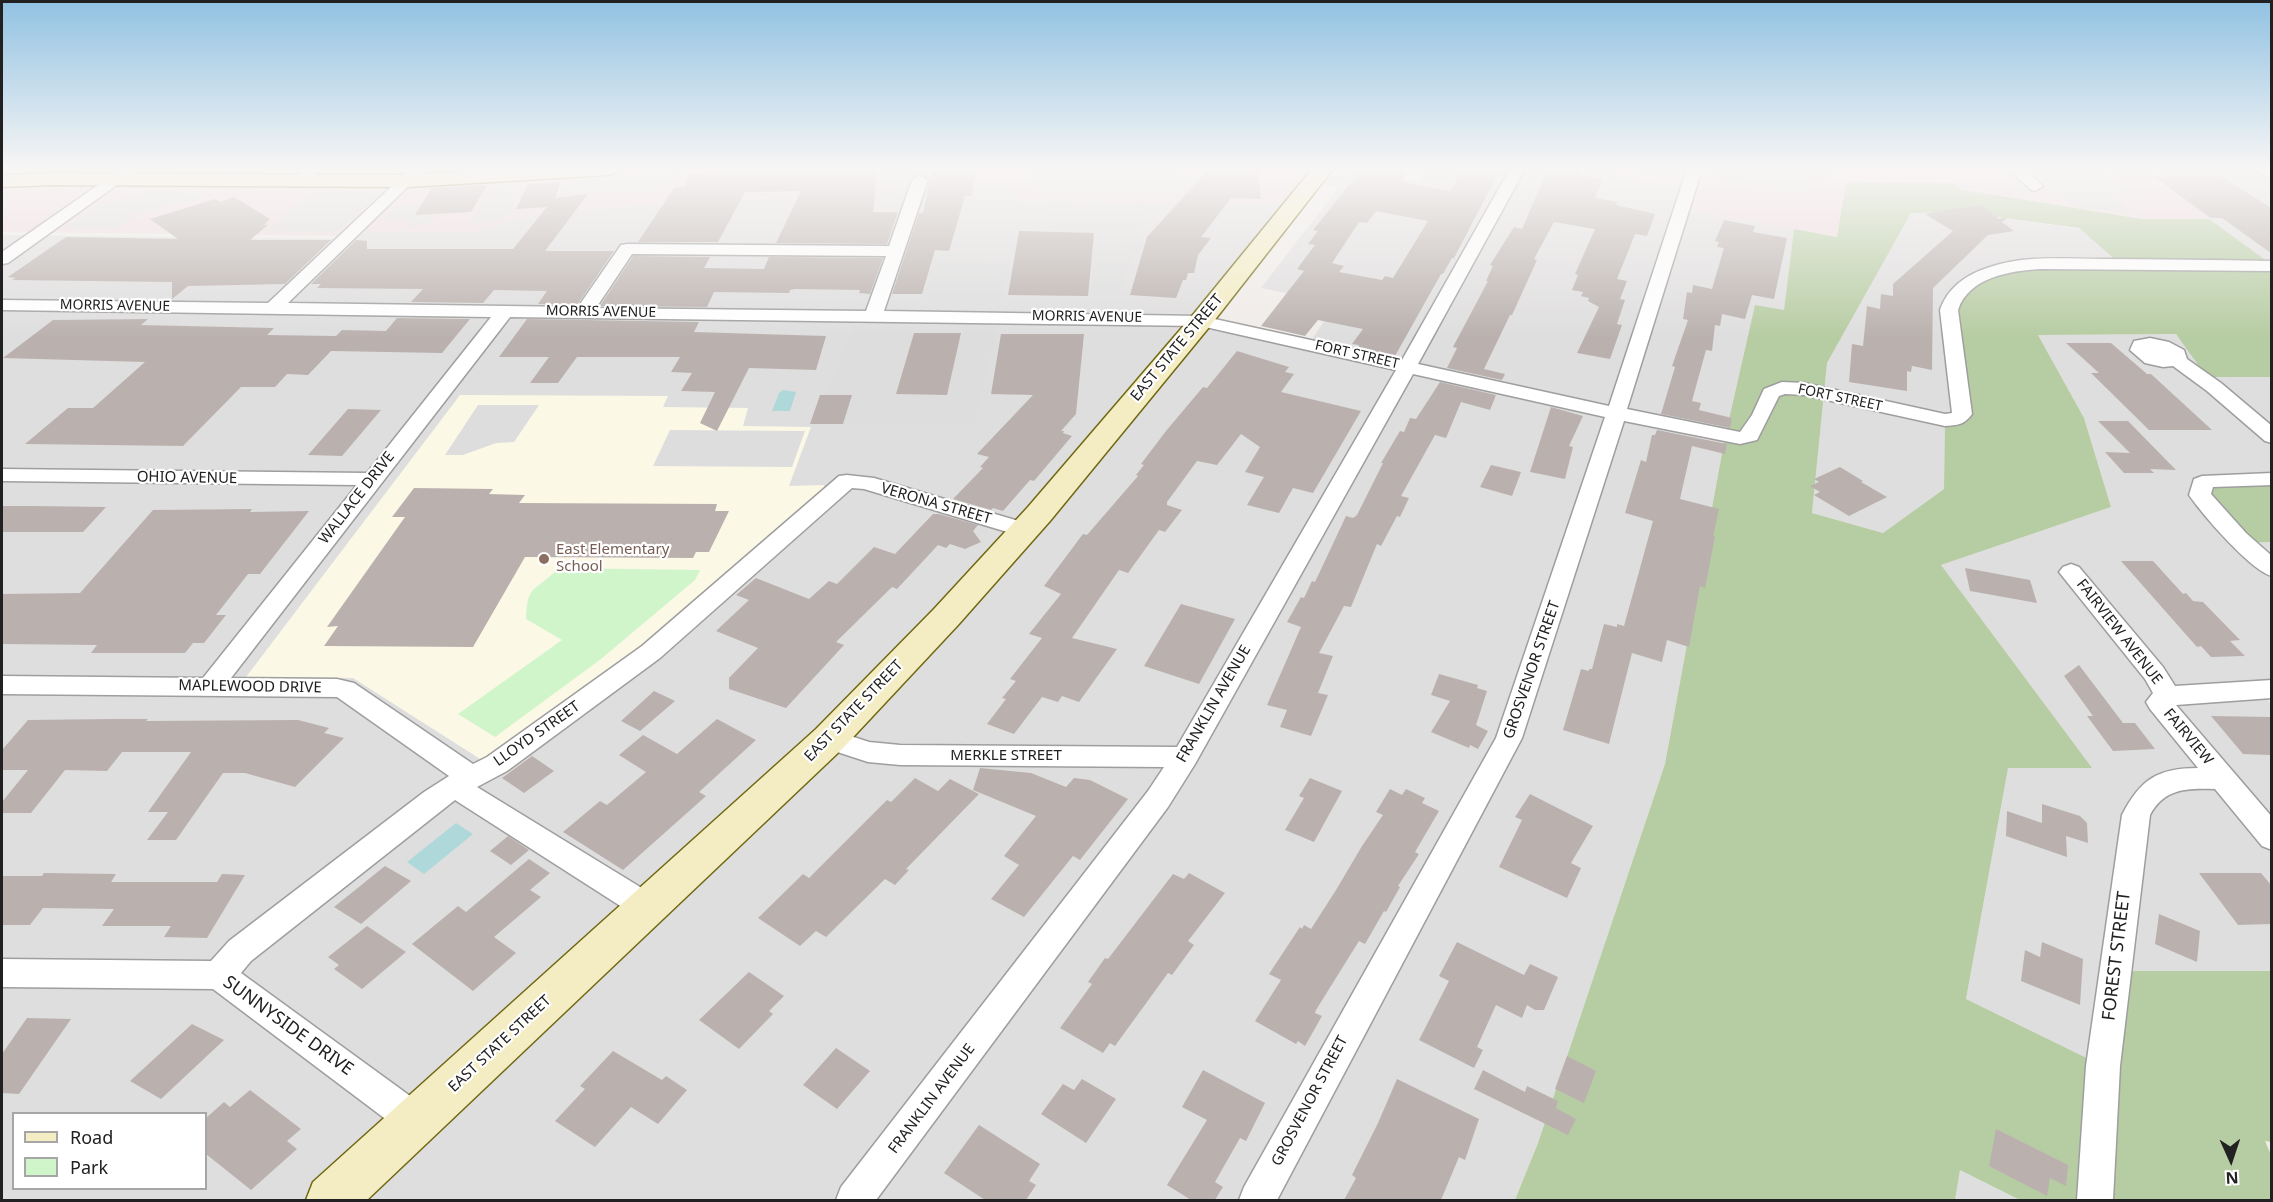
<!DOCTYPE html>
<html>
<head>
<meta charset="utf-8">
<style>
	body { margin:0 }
	#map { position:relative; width:2273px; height:1202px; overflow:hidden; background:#f0ece9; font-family:"Noto Sans",sans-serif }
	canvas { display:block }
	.frame { position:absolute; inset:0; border:3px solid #212121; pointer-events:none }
	.legend { position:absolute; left:12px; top:1112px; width:195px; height:78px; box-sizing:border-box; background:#fff; border:2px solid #a6a6a6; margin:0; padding:8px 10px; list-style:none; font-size:18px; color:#212121 }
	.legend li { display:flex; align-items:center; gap:12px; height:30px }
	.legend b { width:30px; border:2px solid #a6a6a6 }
	.north { position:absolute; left:2201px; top:1130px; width:60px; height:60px; -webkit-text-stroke:4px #fff; paint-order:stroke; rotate:177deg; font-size:16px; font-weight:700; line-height:24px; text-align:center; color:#212121 }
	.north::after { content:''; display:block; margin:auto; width:21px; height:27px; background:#212121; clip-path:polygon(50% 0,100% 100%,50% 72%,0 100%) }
</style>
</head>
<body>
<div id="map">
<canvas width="2273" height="1202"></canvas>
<div class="frame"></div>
<ul class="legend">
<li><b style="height:8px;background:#f4edc3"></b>Road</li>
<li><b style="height:16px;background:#d0f5cb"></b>Park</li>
</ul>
<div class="north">N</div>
</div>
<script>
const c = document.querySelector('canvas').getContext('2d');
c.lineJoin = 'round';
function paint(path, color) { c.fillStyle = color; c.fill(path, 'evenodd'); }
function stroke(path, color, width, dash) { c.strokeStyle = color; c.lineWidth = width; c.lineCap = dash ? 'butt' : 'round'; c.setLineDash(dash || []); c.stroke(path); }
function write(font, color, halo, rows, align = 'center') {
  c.font = font + ' "Noto Sans",sans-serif'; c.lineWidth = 4.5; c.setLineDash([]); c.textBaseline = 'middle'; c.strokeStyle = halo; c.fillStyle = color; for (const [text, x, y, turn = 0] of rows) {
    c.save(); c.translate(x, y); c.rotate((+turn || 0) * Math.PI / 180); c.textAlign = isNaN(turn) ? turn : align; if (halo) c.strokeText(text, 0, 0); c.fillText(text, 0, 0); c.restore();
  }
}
paint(new Path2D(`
	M1426,169h187l-2,5 79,13 -7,23 111,19 -10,82 -29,-5 -30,131 -60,327 -127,379 -23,57h-1184l498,-461 372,-418 108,23 27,-41 -75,-15 77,-100 -25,-7 40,-9 64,10z
	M2156,169h115v95l-93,-66 18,-1z
	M1021,185l-2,16 267,1 -121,152 -208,239 -168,171 -476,436h-311v-965l354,4 9,-8 108,1 71,-20 303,-20 -6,21 75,1 9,-28zM14,1114h192v74h-192z
	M1958,212l122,17 36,31 -44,4 -110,150 -17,7 -1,68 -61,44 -71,-20 15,-150 84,-150z
	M2176,334l37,43h58v102l-29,64 29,-1v147l-12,1 13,15 -1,266h-155l-13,95 -137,-67 42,-232 83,1 -150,-203 170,-58 -27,-89 -46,-83z
	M1960,1170l60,30h-65z`), '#dfdede');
paint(new Path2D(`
	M148,169h1175l-37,33 -268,-1 2,-16 -102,1 -9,27h-69l6,-21 -302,20 -71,20 -118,-1 -7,5 -346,-4v-47l121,3z
	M1613,169h543l41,29h-18l30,21h-67l-183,-30 -6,-6 -107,-1 -9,55 -153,-27 6,-23 -79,-12z`), '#efdadd');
paint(new Path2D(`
	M460,395l208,1 -5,11 85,1 -5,18 68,1 -22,59 35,-1 1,12 -145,125 -192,142 -135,-86 -107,-1z`), '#fcf8e6');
paint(new Path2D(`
	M1846,182l107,1 6,6 183,30h67l62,45v113h-58l-14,-11 -23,-32 -138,1 46,83 27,89 -170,58 151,203h-84l-42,231 137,67 13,-95h155l1,171 -7,-1 6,14v45h-251l-60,-30 -5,30h-440l23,-57 127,-379 60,-327 30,-132 29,5 10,-81 43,8zM1959,212l120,16 40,35 -126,8 -43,32 4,118 -9,-1 -1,69 -61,44 -71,-20 15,-150 84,-150z
	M2271,479v63l-29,1 -40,-58z`), '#b6cca2');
paint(new Path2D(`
	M558,568l142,2 -5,10 -94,79 -106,78 -37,-23 104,-74 -36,-21c1,-37 10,-26 32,-51z`), '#d0f5cb');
paint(new Path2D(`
	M876,169h40l-2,14 -37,2z
	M1050,169l69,1 3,3 53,-4 1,8h48l-21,21h-158l-1,-7h-15l-1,-21z
	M1614,169h67l-4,12z
	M1712,169h112l8,10 -23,2 -3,13 -97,-16z
	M2030,169l72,3 36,25 -24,1 20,15 -62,-6z
	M2104,169h44l17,12h-45z
	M683,173l-5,15 -115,7 4,-15z
	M523,183l-13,32 -18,6 -20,2 19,-38z
	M1957,183l73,5 7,6 -75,-6z
	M455,186h9l-9,16h-10l-16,22 -24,4 8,-8h-31l13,-14 50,-4z
	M911,186l-8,25 -54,-3 2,-17z
	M177,190l22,4 1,5 -60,13 -24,16h-50l38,-26 16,-2 27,-9z
	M314,191h39l29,1 -41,37 -7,3 -67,-1z
	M1050,204l98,1 -6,19 -6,7 -91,-2z
	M1124,232l31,8 -23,14 -14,41 -27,-2 2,-28 -33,-1 1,-10h-48l2,-8 99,1z
	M936,253l48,1 -1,9 26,1 -6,35h-81z
	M964,325l33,1 -23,99 -131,-1 9,-29h-27l29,-68h59l1,6 -18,61 50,1z
	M478,405h61l-25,37 -18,1 -33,12h-18z
	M670,430l135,1 -13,36 -139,-1z`), '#ddd');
paint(new Path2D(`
	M783,390l13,2 -6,19h-18l7,-18z
	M456,823l17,11 -49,40 -17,-12z`), '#aed8d9');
paint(new Path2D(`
	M761,169h116l-4,43h25l-11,32 -111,-1 25,-52 -56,1 -27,50h-80l36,-54 11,-1 4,-13z
	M932,169h46l-7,27h-6l-16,55 -14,-1 -13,44h-30l27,-81h4z
	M1209,169l49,3 3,27 -30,-1 -30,39 10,1 -13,17 -4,18h-6l-2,7h-3l-7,18 -46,-3 17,-58z
	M1362,169h48l-9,13 49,9 13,-22 36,3 -45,86h-2l-9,16h-2l-46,82 -38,-8 2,-3 -7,-1 11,-15 -45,-9 -13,16 -44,-10 43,-55 -7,-2 18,-24 -7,-1 10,-13 -5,-1zM1376,211l52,10 -35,57 -8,-2 -3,4 -43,-8 5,-6 -12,-3 27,-41 8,1z
	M1548,169h32l-2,6 24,5 -7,18 22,4 -1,3 39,9 -8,22 -12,-2 -18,45 10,2 -7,18 5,1 -8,24 5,1 -12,34 -33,-6 22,-46 -11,-6 1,-3 -8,-2 2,-4 -11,-2 6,-15 -3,-1 20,-45 -41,-7 -20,37 3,1 -25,55h-2l-26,54 21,5 -3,6 -55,-12 10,-20 -4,-1 35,-66h-2l7,-15 -3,-1 24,-38 8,2z
	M2153,176h67l51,32v45l-49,-35h-11z
	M561,182l-6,16 33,-4 -43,57h69l-37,54 -39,-1 9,-13 -53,-1 -11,13 -72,-1 12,-13 -106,-1 4,-4h-10l45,-44 11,1v8h146l34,-42 -31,2 12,-25z
	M487,185l-16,27 -56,3 17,-27z
	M234,197l36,22 -6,6h4l-18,15h81l-46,44 -97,2 -16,13v-17l-160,-2 4,-2 -8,-1 58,-40 112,2 -28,-20 65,-20 5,3z
	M1980,205l19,14 9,-2 -6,5 12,9 -26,4 -55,53 -1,82 -20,-4 -1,6 -4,-1v20l-58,-9 3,-38 11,2 4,-40 13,3 1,-15 12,2v-12l60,-53 -28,-17z
	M1724,220l31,6 -2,6 34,6 -13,61 -22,-4 -7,24 -23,-5 -2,12 -5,-1 -3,26 -6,-1 -14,51 9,2 -2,7 33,8 -2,10 -69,-14 14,-47 -3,-1 16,-46 -5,-1 4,-27 5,1 1,-8 19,4 12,-41 -7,-1 2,-5 -4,-1z
	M1019,231l75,2 -6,63 -80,-1z
	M633,256l77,1 -6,11 60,1 5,-12 114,1 -13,36 -11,-1 1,-3 -65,-1 -5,1 -1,3 -75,-1 -7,15 -107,-1z
	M397,318l73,1 -28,34 -111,-2 -23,24 -21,-1 -12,13h-34l-58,59 -158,-2 43,-36h25l52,-46 -142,-4 50,-38 95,-1 -7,6 133,3 -7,7 69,1 6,-6 44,1z
	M527,319l172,3 -5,10 132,4 -10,34 -67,-2 -32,63 -17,-8 15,-31 -34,-1 11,-18 -21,-1 9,-15h-103l-19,26h-28l19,-26h-50z
	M914,333h47l-14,62 -51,-1z
	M1001,334h83l-8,80 -15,17h3l-1,2 9,3 -38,45 -4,-1 -27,31 -10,-3 -2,2 -38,-11 30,-31 -3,-1 9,-10 -12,-3 56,-59 -42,-1z
	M2066,343h45l36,31h4l61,56h-63l-58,-57h8z
	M1237,351l52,16 -4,5 9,2 -13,18 80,19 -48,82 -20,-5 -14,25 -32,-8 17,-28 -19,-5 15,-25 -19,-13 -24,31 -20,-4 -30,41v3l15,5 -17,22 -6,-2 -31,43 -9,-3 -47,68 45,11 -38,53 -17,-6 -4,6 -16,-5 -28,37 -27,-10 19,-25 -4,-1 14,-17 -6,-2 32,-41 -13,-4 32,-40 -17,-8 39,-52 4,1 51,-59 -2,-1 8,-10 -3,-1 25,-33 37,-44 4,1z
	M1440,382l56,13 -6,15 -29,-8 -15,36 -11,-3 -34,61 8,2 -9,19 -3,-1 -16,30 -4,-2 -26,63 -7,-1 -25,47 14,3 -15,37 10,2 -17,41 -31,-9 7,-17 -20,-5 34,-78 -14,-5 14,-25 3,1 8,-17 3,1 31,-66 7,2 4,-3 26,-52h-2l19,-32 4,1 6,-14 6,1z
	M820,395h32l-9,29h-33z
	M1551,407l32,9 -14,30 4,1 -8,32 -35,-7z
	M348,409l33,1 -39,46 -34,-1z
	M2098,421h30l48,49 -26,-1 4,4h-30l-19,-21 25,1z
	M1657,430l70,14 -2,10 -33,-8 -12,53 39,10 -6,27h2l-10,52 -5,-2 -11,61 -22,-7 -5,22 -30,-9 -23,91 -46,-14 18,-61 8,2v-2h3l12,-45 13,3v-3l7,2 29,-105 -28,-8 16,-53 5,2 6,-27h3z
	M1491,465l30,7 -9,24 -32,-9z
	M1840,467l23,14 -2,1 26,15 -38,19 -35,-21 6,-3 -10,-6 9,-4 -5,-3z
	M414,488l79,1 -4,5 36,1 -6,8 198,1 -2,7h14l-20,41h-13l-3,6 -168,-1 -52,90 -149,-1 14,-20 -11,1 78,-110h-13z
	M2,506h30l74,1 -23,25h-81z
	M252,509l-2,3 59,-1 -49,63h-12l-32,41h10l-22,28h-11l-8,10h-94l6,-8 -95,-1v-50l78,-1 73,-83z
	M933,514h6l39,11 -5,6 8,11 -16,7 -15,-5 -4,4 -8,-3 -41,44 -5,-2 -56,55 8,3 -58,63 -57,-19v-11l29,-30 -42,-17 33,-31 -13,-5 20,-17 53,21 20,-18 8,3 37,-37 21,7z
	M2121,561h32l30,33 3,-1 7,8 10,1 37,38 -10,1 15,15 -34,1 -10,-11 -4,1z
	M1965,568l65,12 7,23 -67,-12z
	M1181,604l54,15 -36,65 -55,-18z
	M2079,665l44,58h12l20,26 -42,2 -26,-35h6l-29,-40z
	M1439,674l39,11 -1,3 10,3 -11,34 12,6 -10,18 -8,-4 -1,3 -38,-16 19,-31 -19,-6z
	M654,691l21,10 -35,30 -19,-10z
	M2211,716l60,1v38l-28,-1z
	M112,719h36l-2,2 152,-1 31,8 -5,5 20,5 -49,49 -50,-14h-22l-47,67h-29l21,-28h-20l43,-60h-69l-15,19 -42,-1 -34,43h-29v-11l26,-32h-26v-20l26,-30z
	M717,719l39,21 -57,52 7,4 -83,74 -60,-38 37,-31 7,4 39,-33 -27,-17 24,-20 34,19z
	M532,756l22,15 -30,22 -22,-15z
	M980,768l51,5 35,14 8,-9 16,2 38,19 -48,61 -7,-4 -49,61 -33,-18 28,-34 -15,-9 32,-40 -63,-26z
	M915,778l23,13 12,-12 29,15 -73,75 3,1 -14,15 -10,-6 -59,58 -10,-6 -16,15 -42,-28 45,-44 6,4 78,-78 4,2z
	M1310,778l32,13 -28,51 -29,-12 19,-32 -5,-2z
	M1390,789l12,6 4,-6 19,9 -3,5 17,8 -24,41 4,2 -21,32 2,1 -14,25 -2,-1 -19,33 -6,-3 -43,69 -1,3 7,3 -17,30 -7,-5 -2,3 -41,-23 26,-41 -12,-6 31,-47 2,2 2,-4 7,4 25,-39 26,-44 21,-31 -7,-3z
	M1530,794l63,32 -22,37 10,5 -14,30 -68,-31 23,-47 -7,-3z
	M2042,804l38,12 7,7 1,20 -22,-7 1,21 -61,-21 1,-25 35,12z
	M508,836l21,14 -18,15 -21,-14z
	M529,859l21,14 -20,17 11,7 -47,40 22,16 -43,38 -61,-47 46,-38 8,6z
	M385,866l26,15 -50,43 -27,-17z
	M44,873l72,1 -5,8h106l5,-8 23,1 -38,63 -43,-1 7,-11h-69l12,-17 -71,-1 -13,17h-28v-49h40z
	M1189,873l36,20 -37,48 6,4 -22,30 -4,-2 -53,73 -5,-3 -7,10 -43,-25 32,-44 -4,-2 17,-24 3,1 65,-85 11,5z
	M2199,873h62l10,12v39l-33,1z
	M2159,914l41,17 -3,31 -42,-18z
	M367,926l39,26 -44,37 -28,-20 5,-4 -11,-8z
	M1457,942l67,33 6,-11 28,13 -14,33h-9l-8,-5 -5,13 -26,-13 -19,42 6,3 -9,18 -55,-28 30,-59 -10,-5z
	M2042,942l41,17 -3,46 -59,-24 4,-31 15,7z
	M749,972l35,24 -15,15 4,3 -34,35 -40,-29z
	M27,1018l44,1 -52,75 -17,-1v-39z
	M192,1024l32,16 -63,59 -31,-18z
	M836,1048l34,23 -33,38 -34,-24z
	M613,1051l49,29 4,-4 21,14 -29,34 -27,-17 -36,40 -40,-26 30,-32 -5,-3z
	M1567,1056l29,15 -12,32 -29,-14z
	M1203,1070l62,33 -19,38 -6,-3 -25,44 8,5 -8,13h-24l-24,-15 40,-65 -25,-13z
	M1483,1070l42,22 2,-6 31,15 -2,7 20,11 -8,16 -94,-46z
	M1082,1079l34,20 -30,44 -45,-29 22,-30 11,6z
	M1397,1079l82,40 -14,41 -6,-3 -18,43h-97l12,-22 -4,-3 26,-52z
	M250,1090l51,39 -14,12 10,8 -46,41 -45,-36v-36l18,-16 6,5z
	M979,1125l61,39 -11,17 7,4 -10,15h-41l-41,-27z
	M1996,1129l72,36 -2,21 -16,-8 -3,18 -58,-30z`), '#bab1ae');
const street = new Path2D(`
	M121,169h18l-131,94 -6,1v-12z
	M305,169h16l-14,14h-10l-3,-3z
	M410,169h16l-138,134 290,4 43,-62 6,-1 262,2 23,-66 8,-5 8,5 -44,131 317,5 201,44 108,-191h15l-107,195 191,42 78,-237h15l-75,240 113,23 12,-17 12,-26 18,-7 22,1 141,31 7,-1 -12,-103c8,-23 27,-36 50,-43 36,-12 75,-8 113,-8 56,0 112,1 169,2v10l-232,-2c-30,2 -71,8 -82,41l14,104c-8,11 -14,11 -27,12l-141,-31 -19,-1 -6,2 -22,44 -17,4 -116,-23 -102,317 -245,462h-38l5,-13 252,-449 109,-321 -192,-43 -218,390 -27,43 -292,393h-40l5,-13 307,-396 16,-24 -264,-2 -32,-3 -49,-16 -3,-7 3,-7 10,-3 40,13 31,3 277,2 219,-377 -195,-44 -691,-9 -279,361 106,1 17,4 119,81 14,-7 155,-111 197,-170 8,-1 27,3 158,47 3,5 -3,5 -8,2 -160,-48 -12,-1 -192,170 -153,113 -30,16 181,111 4,9 -4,9 -11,4 -11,-4 -181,-116 -204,161 -10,12 187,136 5,12 -5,12 -12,5 -12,-5 -191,-144 -211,-2v-28l209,2 18,-20 195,-149 25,-16 -112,-79 -335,-3v-18l201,2 154,-193 -355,-4v-12l365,4 124,-156 -489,-7v-10l266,3zM632,254l254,2 -20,55 -270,-3z
	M2008,169h17l18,17 -8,5 -5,-2z
	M2254,169h18v11z
	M2150,338l19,4 15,8 3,9 34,24 51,43v17l-7,-2 -58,-50 -34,-25 -10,1 -18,-4 -15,-13 4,-9z
	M2272,473v12l-59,2 -2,7 35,39 26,23v20c-21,-5 -70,-62 -83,-81l5,-16 8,-3z
	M2071,564l8,3 84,100 12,19 97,-6v18l-96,7 96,112v33l-10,-4 -47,-57c-27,-1 -51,-1 -65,26l-30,251 -7,134h-36l9,-134 36,-251c18,-35 35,-47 76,-47l-48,-59 -4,-7 7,-9 -8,-14 -86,-107 4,-5z`);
const secondary = new Path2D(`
	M497,169h121l-3,4 -7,2 -200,12 -355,-2 -51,2v-12l51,-2 355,2z
	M1312,169h21l-123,157 -160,195 -92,104 -116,124 -475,451h-61l7,-18 503,-453 118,-120 94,-102 164,-191z`);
stroke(street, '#9e9e9e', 3);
stroke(secondary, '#706810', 3);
paint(street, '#fff');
paint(secondary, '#f4edc3');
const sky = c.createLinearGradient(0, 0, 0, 338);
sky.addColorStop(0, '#91c2e2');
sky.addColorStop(0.5, '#f8f6f5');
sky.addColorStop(1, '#f8f6f500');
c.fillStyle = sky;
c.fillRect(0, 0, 2273, 338);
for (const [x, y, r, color] of [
	[544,559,6,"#8d6e63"]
]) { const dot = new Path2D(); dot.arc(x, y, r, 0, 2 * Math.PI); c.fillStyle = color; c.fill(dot); stroke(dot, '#fff', 2); }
write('14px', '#212121', '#fff', [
	["MORRIS AVENUE",115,306,1],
	["MORRIS AVENUE",601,312,1],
	["MORRIS AVENUE",1087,317,1],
	["FORT STREET",1357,355,13],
	["FORT STREET",1840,398,12]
]);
write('15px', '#212121', '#fff', [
	["EAST STATE STREET",1177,348,-50],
	["OHIO AVENUE",187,478,1],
	["WALLACE DRIVE",357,498,-52],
	["VERONA STREET",936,504,16],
	["FAIRVIEW AVENUE",2119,632,52],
	["GROSVENOR STREET",1532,670,-71],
	["MAPLEWOOD DRIVE",250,687,1],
	["FRANKLIN AVENUE",1214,704,-60],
	["EAST STATE STREET",854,711,-46],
	["LLOYD STREET",537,734,-35],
	["FAIRVIEW",2188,737,50],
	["MERKLE STREET",1006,756],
	["EAST STATE STREET",500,1044,-43],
	["FRANKLIN AVENUE",932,1099,-53],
	["GROSVENOR STREET",1310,1101,-62]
]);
write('15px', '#785e54', '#fff', [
	["East Elementary",556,550],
	["School",556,567]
], 'left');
write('18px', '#212121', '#fff', [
	["FOREST STREET",2117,956,-83],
	["SUNNYSIDE DRIVE",288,1026,36]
]);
</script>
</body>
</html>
